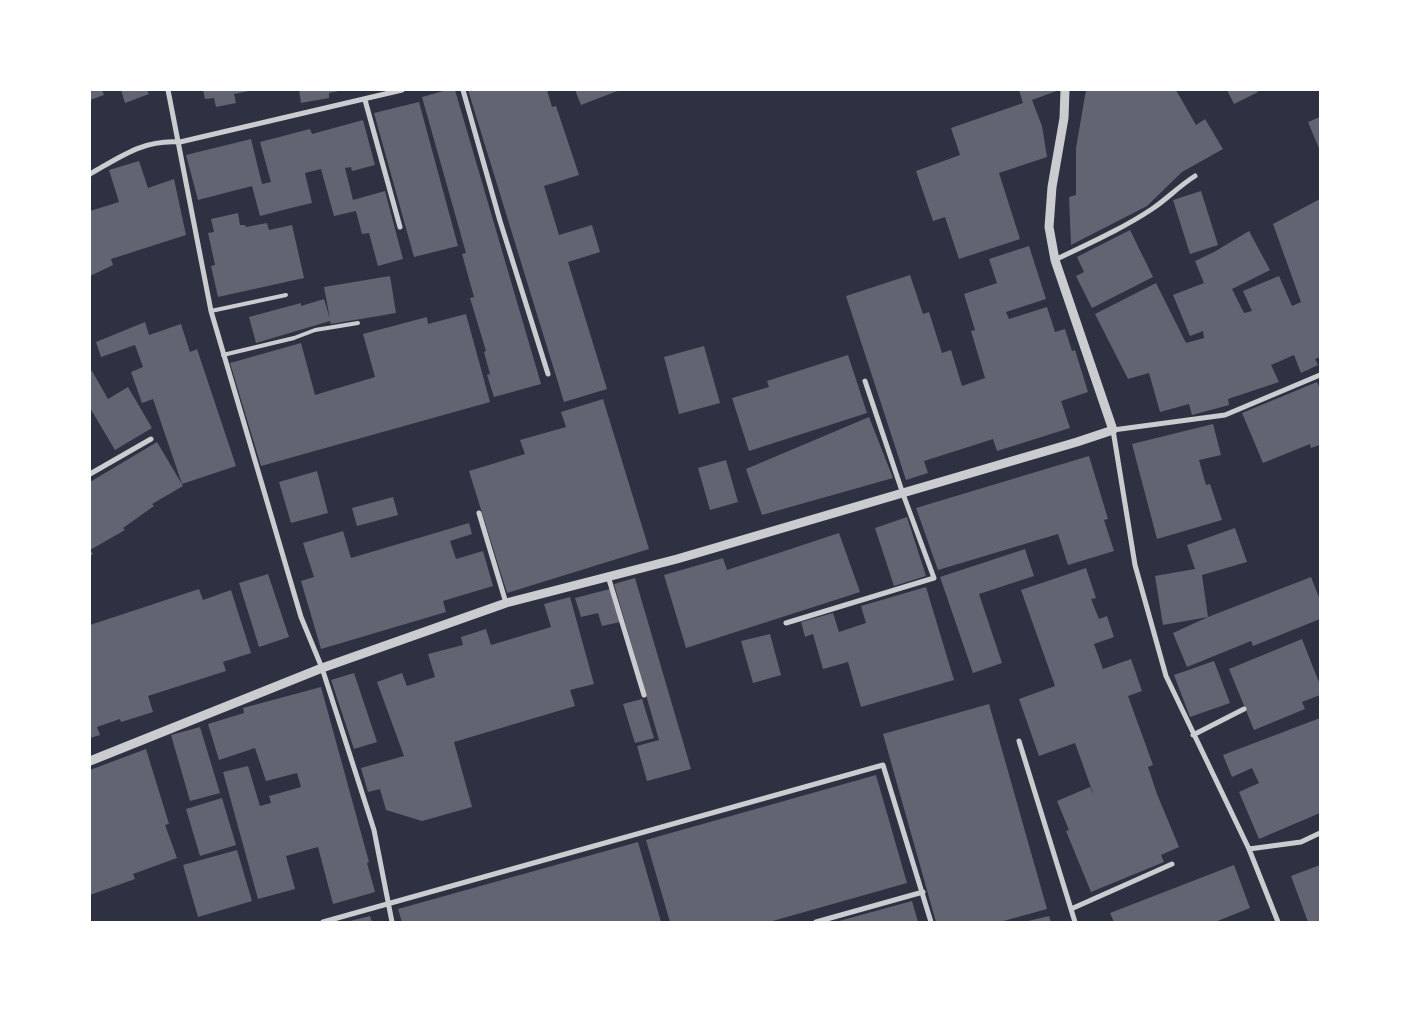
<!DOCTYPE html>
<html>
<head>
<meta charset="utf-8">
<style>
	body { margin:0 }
	#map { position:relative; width:1410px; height:1012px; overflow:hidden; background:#2d3142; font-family:Karla,sans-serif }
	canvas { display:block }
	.frame { position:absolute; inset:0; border:91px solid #fff; pointer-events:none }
</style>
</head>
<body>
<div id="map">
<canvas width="1410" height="1012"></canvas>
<div class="frame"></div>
</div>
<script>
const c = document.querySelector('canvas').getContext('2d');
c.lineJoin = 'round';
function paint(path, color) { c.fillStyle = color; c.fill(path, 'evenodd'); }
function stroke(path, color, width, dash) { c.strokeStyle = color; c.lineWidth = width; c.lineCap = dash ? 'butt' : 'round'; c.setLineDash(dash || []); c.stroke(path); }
paint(new Path2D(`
	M90,90h12l2,5 -14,5z
	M121,90h26l2,4 -24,9z
	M203,90h46v1l-15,3 2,9 -20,4 -2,-9 -9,1z
	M299,90h39l1,1 -10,2v5l-28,5z
	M447,90h8l86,294 -47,13 -7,-22 3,-1 -6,-22 2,-1 -16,-53 4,-1 -12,-43 4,-1 -44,-156z
	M468,90h79l5,17 4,-1 23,69 -35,11 15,49 33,-10 8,27 -32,10 39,127 -43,13z
	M575,90h45l-39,15z
	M1019,90h40l-27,10 10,26 5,31 -48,16 21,66 -61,20 -14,-42 -12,4 -17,-50 44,-16 -9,-27 72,-25z
	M1086,90h90l20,35 9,-6 18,30 -41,23 -35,34 -76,39 -2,-48 7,-2v-47z
	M1227,90h30l1,2 -24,12z
	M419,102l39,144 -44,11 -40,-144z
	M1320,117v34l-12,-29z
	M363,120l12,45 -23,6 -1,-4 -6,1 8,32 32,-9 18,68 -25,7 -9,-33 -7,1 -6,-23 -22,5 -13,-47 -16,4 7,30 -21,5 -31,8 -8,-30 -54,14 -12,-45 65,-16 11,45 9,-2 -11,-40 50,-13 2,5z
	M139,161l9,27 26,-9 12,56 -75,24 2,6 -23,11v-65l29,-9 -10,-32z
	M1201,191l17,54 -28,9 -17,-54z
	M1320,199v158l-5,2 3,6 -17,8 -7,-18 -23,10 8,17 -51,17 1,6 -37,10 -3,-11 -29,8 -11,-39 -21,6 -33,-65 61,-31 30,60 18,-5 -1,-7 -13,5 -17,-41 31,-12 -9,-22 19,-9 35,-21 21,39 -38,19 12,24 8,-2 -9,-20 36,-15 13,30 9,-4 -28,-78z
	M238,213l2,12h5l1,2 21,-4 2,7 23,-5 12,53 -86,19 -7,-31 4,-1 -7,-32 6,-1 -3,-13z
	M1130,230l23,47 -61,31 -16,-32 8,-4 -7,-15z
	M1029,246l17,53 -40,13 3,7 38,-12 8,25 10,-3 7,22 3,-1 13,42 -27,9 9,27 -73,23 -4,-12 -31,10 -38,12 4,12 -22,7 -60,-184 64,-21 13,39 6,-2 13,41 9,-3 11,36 23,-8 -14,-47 4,-1 -11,-36 33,-11 -8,-24z
	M390,276l6,37 -65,11 -1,-3 -74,22 -7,-26 52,-14v3l23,-7 6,20 -6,-32z
	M466,314l24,88 -229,64 -31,-103 71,-20 14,52 60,-18 -12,-43 64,-17 1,7z
	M145,322l4,13 32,-11 9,28 7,-3 39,117 -54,18 -29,-85 -11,4 -11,-31 12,-5 -8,-22 -34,12 -5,-15z
	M704,346l16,57 -41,11 -15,-57z
	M848,355l19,58 -118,38 -17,-53 37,-11 -2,-6z
	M92,371l16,28 20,-12 24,41 -37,22 -25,-42v-36z
	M1317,382l3,7v56l-9,3 -1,-4 -47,19 -21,-50z
	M603,399l46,150 -142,44 -38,-122 56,-17 -5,-14 46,-13 -5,-15z
	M869,417l24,61 -131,37 -16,-46z
	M1213,424l8,31 -22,5 7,25 4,-1 12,36 -65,19 -25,-95z
	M157,442l26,44 -31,18 2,2 -31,22 2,2 -35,20 3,4 -3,2v-74z
	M1089,456l19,63 -4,1 10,31 -46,14 -10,-31 -120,36 -22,-62z
	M726,460l12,42 -28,8 -12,-42z
	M317,471l11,42 -37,10 -12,-41z
	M393,497l5,18 -41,11 -5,-18z
	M907,517l19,59 -32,10 -19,-58z
	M469,523l3,11 -22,7 6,18 27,-8 10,35 -50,15 3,11 -125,37 -20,-68 13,-4 -11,-34 40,-12 8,27z
	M1235,528l12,34 -45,13 6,42 103,-40 9,23v19l-67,27 -2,-5 -64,26 -14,-34 35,-16 -45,8 -8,-49 40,-7 -8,-24z
	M839,533l21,59 -174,56 -22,-73 59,-17 4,12z
	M1025,549l9,27 -55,18 23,69 -29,10 -33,-96z
	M1086,568l10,30 -5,1 8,20 8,-3 7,21 -20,7 9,25 28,-10 11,32 -14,5 25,69 -5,2 9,27 22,53 -18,8 3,7 -73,30 -25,-61 3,-1 -12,-29 33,-14 4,9 -19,-53 -36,13 -20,-57 36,-13 -34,-96z
	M268,574l21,63 -30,10 -20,-64z
	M635,578l56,191 -44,12 -10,-35 22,-6 -45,-156z
	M926,587l28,93 -93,27 -13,-45 -25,7 -10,-35 -8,3 -4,-15 32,-9 6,19 27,-9 -5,-17z
	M199,589l4,11 28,-10 20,63 -28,9 3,9 -78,25 5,16 -32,10 -1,-3 -23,8 3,8 -10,3v-113z
	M610,589l10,33 -18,4 -4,-13 -17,4 -6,-19z
	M570,597l24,87 -24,6 5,16 -121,36 18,65 -50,14 -36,-11 -6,-21 -12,3 -7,-24 43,-12 -27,-74 25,-9 5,13 28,-9 -7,-23 35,-9 -2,-8 25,-8 5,16 60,-18 -7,-23z
	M770,634l11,41 -28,8 -12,-42z
	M1302,639l18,46v10l-18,7 3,7 -51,21 -25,-61z
	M1214,661l16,42 -40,14 -16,-42z
	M354,673l23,69 -23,7 -23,-69z
	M321,687l48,175 -2,1 8,29 -42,12 -15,-57 -32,9 9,33 -37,10 -35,-127 25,-6 12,40 11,-3 -2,-7 32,-9 -4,-14 -31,8 -11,-33 -36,12 -11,-36 36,-11 -1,-5z
	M642,699l12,39 -19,5 -12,-39z
	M989,704l58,205 -47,13h-64l-53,-188z
	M1320,718v95l-61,26 -20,-47 20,-9 -7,-15 -20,9 -9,-22z
	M200,727l20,66 -30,8 -19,-66z
	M146,749l23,75 -4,1 12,33 -44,16 2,5 -45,16v-125z
	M876,775l31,108 -138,39h-99l-24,-82z
	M222,798l14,47 -36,11 -14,-47z
	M638,842l23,80h-259l-4,-13z
	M237,850l15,51 -54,16 -15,-52z
	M1234,865l16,43 -35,14h-101l-4,-9z
	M1320,865v57h-12l-17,-46z
	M912,901l6,21h-79v-1z
	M370,916l2,6h-22v-1z
	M1049,916l2,6h-22l-1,-1z`), '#626471');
stroke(new Path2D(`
	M211,311l75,-16
	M223,355l71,-17 21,-8 43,-7`), '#caccd0', 4);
stroke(new Path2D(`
	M168,90l43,221 90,306 21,51 52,162 18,92
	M463,90l37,131 48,153
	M365,100l35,127
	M90,174c30,-17 54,-35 90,-32l222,-52
	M1055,260c33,-16 67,-31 97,-51 15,-10 27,-23 43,-33
	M90,474l61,-35
	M479,513l27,90
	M608,576l36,119
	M786,623l148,-45 -31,-84 -38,-113
	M1193,735l51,-26
	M1019,741l56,181
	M1249,849l52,-7 19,-9
	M1071,909l101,-45
	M323,922l560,-157 48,157
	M816,922l107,-30
	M1278,922l-29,-73 -83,-173 -31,-111 -22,-135 112,-15 95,-40`), '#caccd0', 5);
stroke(new Path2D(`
	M90,761l232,-93 184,-65 171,-44 400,-117 36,-12 -58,-170 -6,-33 3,-40 12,-69 1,-28`), '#caccd0', 9);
</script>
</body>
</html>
